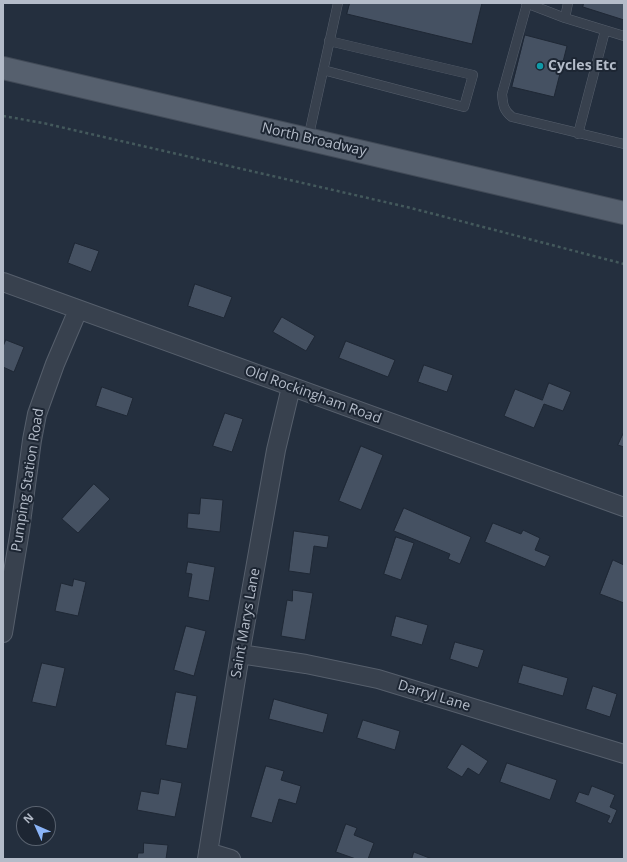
<!DOCTYPE html>
<html>
<head>
<meta charset="utf-8">
<style>
	body { margin:0 }
	#map { position:relative; width:627px; height:862px; overflow:hidden; background:#242f3e; font-family:"Open Sans",sans-serif }
	canvas { display:block }
	.frame { position:absolute; inset:0; border:4px solid #b4bcc9; pointer-events:none }
	.north { position:absolute; left:16px; top:806px; width:40px; height:40px; box-sizing:border-box; background:#1d2633; border:1px solid #59626f; border-radius:50%; rotate:315deg; font-size:11px; font-weight:700; line-height:16px; text-align:center; color:#b4bcc9 }
	.north::after { content:''; display:block; margin:auto; width:14px; height:18px; background:#8ab4f8; clip-path:polygon(50% 0,100% 100%,50% 72%,0 100%) }
</style>
</head>
<body>
<div id="map">
<canvas width="627" height="862"></canvas>
<div class="frame"></div>
<div class="north">N</div>
</div>
<script>
const c = document.querySelector('canvas').getContext('2d');
c.lineJoin = 'round';
function paint(path, color) { c.fillStyle = color; c.fill(path, 'evenodd'); }
function stroke(path, color, width, dash) { c.strokeStyle = color; c.lineWidth = width; c.lineCap = dash ? 'butt' : 'round'; c.setLineDash(dash || []); c.stroke(path); }
function write(font, color, halo, rows, align = 'center') {
  c.font = font + ' "Open Sans",sans-serif'; c.lineWidth = 4; c.setLineDash([]); c.textBaseline = 'middle'; c.strokeStyle = halo; c.fillStyle = color; for (const [text, x, y, turn = 0] of rows) {
    c.save(); c.translate(x, y); c.rotate((+turn || 0) * Math.PI / 180); c.textAlign = isNaN(turn) ? turn : align; if (halo) c.strokeText(text, 0, 0); c.fillText(text, 0, 0); c.restore();
  }
}
const building = new Path2D(`
	M350,3h132l-10,41 -125,-30z
	M584,3h40v17l-41,-13z
	M525,35l42,11 -13,51 -42,-10z
	M75,243l24,8 -8,21 -23,-9z
	M195,284l37,13 -8,21 -36,-12z
	M282,317l33,19 -9,15 -33,-19z
	M6,340l18,7 -10,25 -11,-5v-20z
	M346,341l49,19 -7,17 -49,-19z
	M424,365l29,10 -6,17 -29,-10z
	M549,383l22,9 -8,19 -19,-7 -10,24 -30,-12 11,-27 27,11z
	M102,387l31,11 -6,18 -31,-10z
	M225,413l18,6 -11,33 -19,-6z
	M624,432v15l-6,-2z
	M361,446l22,9 -22,55 -22,-9z
	M94,484l16,15 -32,34 -16,-14z
	M201,498l22,2 -3,32 -33,-4 1,-15 11,1z
	M404,508l67,29 -11,27 -12,-5 2,-5 -56,-23z
	M493,523l28,11 2,-4 17,8 -5,12 15,6 -5,11 -60,-25z
	M294,531l35,5 -2,12 -13,-2 -4,28 -21,-3z
	M396,537l18,6 -13,37 -17,-6z
	M613,560l11,5v38l-24,-9z
	M188,562l27,5 -6,34 -21,-4 4,-23 -6,-1z
	M74,579l12,3 -8,34 -23,-5 6,-28 11,3z
	M293,590l20,3 -8,47 -24,-4 6,-36 5,1z
	M396,616l32,9 -6,20 -31,-9z
	M186,626l20,5 -12,45 -20,-6z
	M455,642l29,8 -6,18 -28,-9z
	M42,663l23,5 -9,39 -24,-5z
	M523,665l45,13 -5,18 -45,-13z
	M593,686l24,8 -7,23 -24,-8z
	M176,692l21,4 -10,53 -21,-4z
	M274,699l54,15 -5,19 -54,-14z
	M363,720l37,11 -5,19 -38,-12z
	M462,744l26,17 -9,14 -11,-7 -6,9 -15,-9z
	M507,763l50,17 -7,20 -50,-18z
	M266,766l18,5 -3,9 20,6 -5,18 -17,-5 -7,24 -21,-6z
	M161,779l21,4 -7,34 -38,-7 4,-19 17,3z
	M592,786l23,9 -5,12 7,3 -6,14 -4,-2 3,-6 -35,-14 4,-10 9,3z
	M346,824l11,4 -3,7 20,8 -6,16h-12l-20,-7z
	M144,843l24,2 -2,14h-29l1,-6h5z
	M414,852l18,7h-20z`);
paint(building, '#455162');
stroke(building, '#1f2835', 1);
const service = new Path2D(`
	M526,3l39,15 3,-15
	M527,4l-25,90c1,10 1,16 10,23l112,27
	M565,18l59,18
	M323,70l141,37 9,-32 -144,-34
	M578,134l27,-103
	M308,139l30,-136`);
const minor = new Path2D(`
	M3,282l621,225
	M3,633l17,-103 12,-90 5,-26 18,-50 23,-54
	M240,654l66,10 72,15 246,75
	M208,852l23,7
	M207,859l33,-205 36,-204 15,-63`);
const primary = new Path2D(`
	M3,68l621,145`);
stroke(service, '#565f6c', 10);
stroke(minor, '#565f6c', 20);
stroke(primary, '#414a57', 24);
stroke(new Path2D(`
	M3,116l40,7 368,85 213,56`), '#44595c', 2.5, [3, 3]);
stroke(service, '#38414e', 9);
stroke(minor, '#38414e', 18);
stroke(primary, '#56606e', 22);
for (const [x, y, r, color] of [
	[540,66,4,"#0f9aa8"]
]) { const dot = new Path2D(); dot.arc(x, y, r, 0, 2 * Math.PI); c.fillStyle = color; c.fill(dot); stroke(dot, '#1d2633', 1.5); }
write('bold 14px', '#b4bcc9', '#1d2633', [
	["Cycles Etc",548,66]
], 'left');
write('14px', '#b4bcc9', '#1d2633', [
	["North Broadway",314,140,13],
	["Old Rockingham Road",313,395,20],
	["Pumping Station Road",28,480,-81],
	["Saint Marys Lane",246,623,-80],
	["Darryl Lane",434,696,17]
]);
</script>
</body>
</html>
